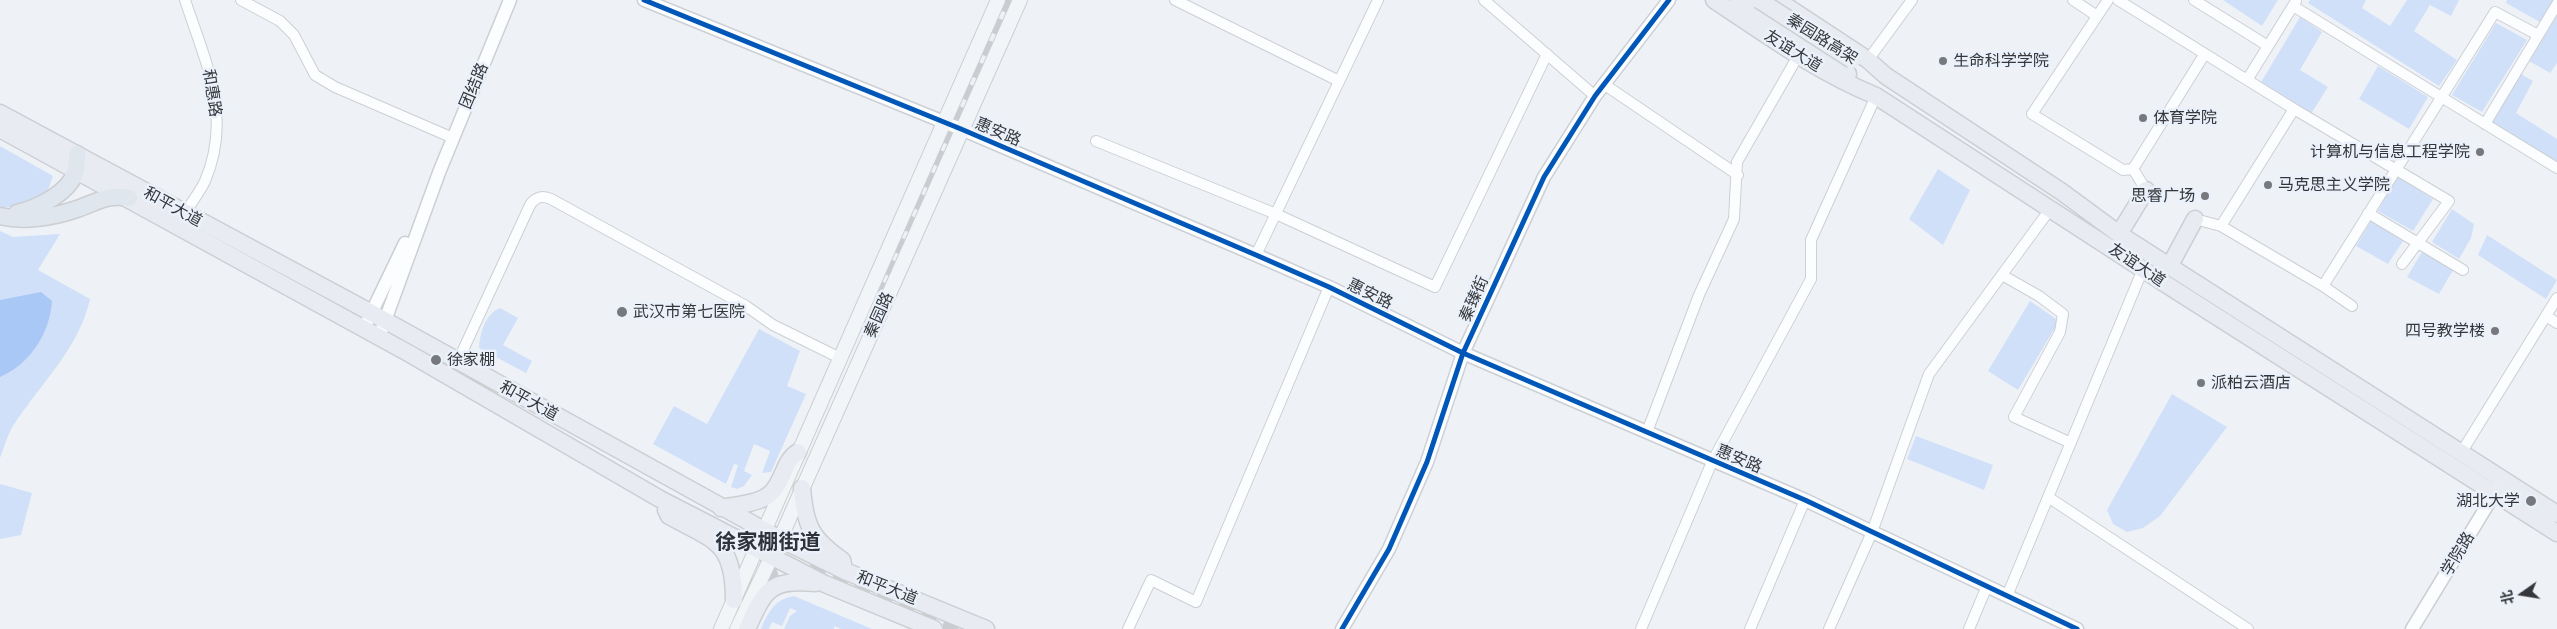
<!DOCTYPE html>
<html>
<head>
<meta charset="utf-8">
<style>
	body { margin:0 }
	#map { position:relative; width:2557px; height:629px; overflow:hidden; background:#eef2f7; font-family:"Public Sans","Noto Sans SC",sans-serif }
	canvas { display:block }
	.north { position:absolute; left:2497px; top:569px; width:50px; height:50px; -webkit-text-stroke:4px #eaf1fb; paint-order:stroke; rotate:257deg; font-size:14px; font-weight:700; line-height:20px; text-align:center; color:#35373b }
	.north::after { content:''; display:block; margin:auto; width:18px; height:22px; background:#35373b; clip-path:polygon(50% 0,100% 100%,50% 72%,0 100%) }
</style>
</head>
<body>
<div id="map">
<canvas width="2557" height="629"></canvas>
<div class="north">北</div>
</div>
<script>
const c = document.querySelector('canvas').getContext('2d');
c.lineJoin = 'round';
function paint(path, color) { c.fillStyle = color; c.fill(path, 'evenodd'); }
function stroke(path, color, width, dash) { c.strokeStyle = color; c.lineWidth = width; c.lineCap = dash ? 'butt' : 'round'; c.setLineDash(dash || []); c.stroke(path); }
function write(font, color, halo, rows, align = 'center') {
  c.font = font + ' "Public Sans","Noto Sans SC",sans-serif'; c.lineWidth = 5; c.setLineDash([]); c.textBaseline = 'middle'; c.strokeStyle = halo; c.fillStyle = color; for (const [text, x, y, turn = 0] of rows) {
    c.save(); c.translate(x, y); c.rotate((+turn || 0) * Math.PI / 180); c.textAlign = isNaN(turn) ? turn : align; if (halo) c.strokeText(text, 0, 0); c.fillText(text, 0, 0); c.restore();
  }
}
paint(new Path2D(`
	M2223,0h55l-16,26z
	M2310,0h56l-4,8 28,18 17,-26h52l-8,16 -21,-11 -16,26 43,29 -18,26 -131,-83z
	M2507,0h47l-14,22 -34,-19z
	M2557,16v47l-7,10 -21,-12z
	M2300,17l22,15 -22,38 28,17 -17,27 -51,-30z
	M2496,23l31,17 -45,72 -30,-17z
	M2378,66l50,31 -19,32 -50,-30z
	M2521,74l12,7 -17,32 41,26v23l-65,-40z
	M0,146l53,30c-2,4 -3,11 -6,15 -10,13 -32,17 -47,16z
	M1938,169l32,21 -27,55 -34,-26z
	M2397,176l36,23 -20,32 -35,-20z
	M2452,209l22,15 -3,14 -12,21 -27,-17z
	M2371,221l32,20 -15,23 -32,-18z
	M0,231l13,6 47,-3 -22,36 52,29c-11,50 -50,85 -77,127 -6,10 -9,22 -13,32z
	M2487,235l70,45 -11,19 -68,-44z
	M2422,252l31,18 -14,24 -32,-17z
	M2030,301l29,20 -41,69 -30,-19z
	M500,308l18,10 -15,27 29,16 -6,12 -47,-25c1,-15 6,-34 21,-40z
	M759,329l41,22 -13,35 19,8 -35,78 -9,1 8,-22 -16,-7 -10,27 8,4 -8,11 -7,3 -6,-2 7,-22 -4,-1 -8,20 -73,-40 21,-38 33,18z
	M2172,394l55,33 -67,89 -17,12 -16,4 -14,-8 -6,-14z
	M1916,436l77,29 -9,25 -77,-31z
	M0,484l32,9 -11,42 -21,4z
	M794,596l78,33h-31l-7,-3v3h-50l6,-13 7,-5 -7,-3 -8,18 -10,-4 -3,7h-8c7,-17 14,-30 33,-33z`), '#d0e0f9');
paint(new Path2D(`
	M41,292l11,9c-2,32 -22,63 -52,76v-77z`), '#aac8f5');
stroke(new Path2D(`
	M875,296l135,-296
	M731,615c22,-40 59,-52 102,-40l126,54`), '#c9cdd1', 16, [16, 8]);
const minor = new Path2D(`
	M241,0l39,21 14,14 21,40 20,12 118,51
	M1175,0l164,81
	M1484,0l111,96
	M2073,0l24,16
	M2108,0l-76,114 91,56 10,-1 13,21
	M2118,0l176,109 -73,117 -26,-7
	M2194,0l74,46
	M2293,6l264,162
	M1868,60l44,-60
	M2247,80l49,-79
	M1605,85l133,90
	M2294,109l155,92 -47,63
	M2485,124l72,-120
	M1096,141l180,73 159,73 112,-233
	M2133,169l71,-114
	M185,213c6,-10 15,-21 20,-32 28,-65 0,-120 -20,-181
	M2368,213l95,57
	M2221,226l102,60 29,20
	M1256,255l122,-255
	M2002,275l37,21 24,18 -3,18 -46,85 57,26
	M2323,286l172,-274 43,23
	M2546,316l11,7
	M458,361l72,-156c5,-8 13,-10 21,-6l195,107 27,19 67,33
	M1647,432l52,-137 35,-76 3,-57 61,-106
	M2461,453l96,-155
	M2048,497l200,132
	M2007,596l136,-327
	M1128,629l23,-49 45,22 133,-315
	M1641,629l71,-167 99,-183v-39l65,-144
	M1750,629l55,-129
	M1829,629l43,-97 57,-158 122,-166
	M1969,629l18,-43`);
const tertiary = new Path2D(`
	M644,0l317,129 295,126 73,32 134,66 342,147 272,129
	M368,320l37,-77
	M379,337l61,-167 70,-170
	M1342,629l47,-80 38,-87 36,-109 81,-176 51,-81 74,-96
	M2412,629l87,-143`);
const secondary = new Path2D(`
	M721,629l277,-629
	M737,629l43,-90 240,-539`);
const primary = new Path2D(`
	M1714,0c53,35 103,72 162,96l288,187 393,250
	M1738,0l110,74
	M1777,0l91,60 18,16 176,116 57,42 438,280
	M0,113l357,192 423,234 65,32 141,58
	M0,129l410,225 250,145 165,85 109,45
	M2119,234l27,-44
	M2169,267l26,-48
	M802,488c3,37 9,51 40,72l1,4
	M721,508c15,-3 37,-4 49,-14 14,-12 13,-33 28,-42
	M666,510l3,6c46,25 65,26 65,84
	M747,629c18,-39 22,-50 68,-46`);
const trunk = new Path2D(`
	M17,213c18,-4 43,-16 54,-32 6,-8 6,-18 6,-27
	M0,216c23,6 54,1 77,-7 18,-6 31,-16 52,-11`);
stroke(minor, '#cccfd3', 12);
stroke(tertiary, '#cccfd3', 15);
stroke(secondary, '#cccfd3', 16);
stroke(primary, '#ccced1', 19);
stroke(trunk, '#ccced1', 19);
stroke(minor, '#fcfdfe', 10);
stroke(tertiary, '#fcfdfe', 12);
stroke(secondary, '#f2f5f8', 14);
stroke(primary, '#e8ecf2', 16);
stroke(trunk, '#e0e6ee', 16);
const primaryBridge = new Path2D(`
	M1759,0l93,60`);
stroke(primaryBridge, '#ccced1', 19, []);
stroke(primaryBridge, '#e8ecf2', 16);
stroke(new Path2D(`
	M644,0l317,129 295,126 73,32 134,66 342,147 272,129
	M1342,629l47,-80 38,-87 36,-109 81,-176 51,-81 74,-96`), '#0057b8', 5);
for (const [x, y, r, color] of [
	[1943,61,5,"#76787d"],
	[2143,118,5,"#76787d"],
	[2480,152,5,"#76787d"],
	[2268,185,5,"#76787d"],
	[2205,196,5,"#76787d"],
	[622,312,6,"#76787d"],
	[2495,331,5,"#76787d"],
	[436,360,6,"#76787d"],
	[2201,383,5,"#76787d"],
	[2531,501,6,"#76787d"]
]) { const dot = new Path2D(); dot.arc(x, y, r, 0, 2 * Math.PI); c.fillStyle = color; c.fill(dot); stroke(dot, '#eaf1fb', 2); }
write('16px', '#35373b', '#eaf1fb', [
	["秦园路高架",1822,39,32],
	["友谊大道",1793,51,32],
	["团结路",474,86,-67],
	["和惠路",212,93,81],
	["惠安路",998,132,23],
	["和平大道",173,207,29],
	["友谊大道",2137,265,34],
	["惠安路",1370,294,26],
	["秦臻街",1474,299,-66],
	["秦园路",879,315,-66],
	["和平大道",529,401,29],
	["惠安路",1739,459,23],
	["学院路",2458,554,-59],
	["和平大道",887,588,22]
]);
write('16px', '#35373b', '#eaf1fb', [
	["生命科学学院",1953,61],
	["体育学院",2153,118],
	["计算机与信息工程学院",2470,152,"right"],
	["马克思主义学院",2278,185],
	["思睿广场",2195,196,"right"],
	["武汉市第七医院",633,312],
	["四号教学楼",2485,331,"right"],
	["徐家棚",447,360],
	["派柏云酒店",2211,383],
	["湖北大学",2520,501,"right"]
], 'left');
write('bold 21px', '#2e333b', '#eaf1fb', [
	["徐家棚街道",768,543]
]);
</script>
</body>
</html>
